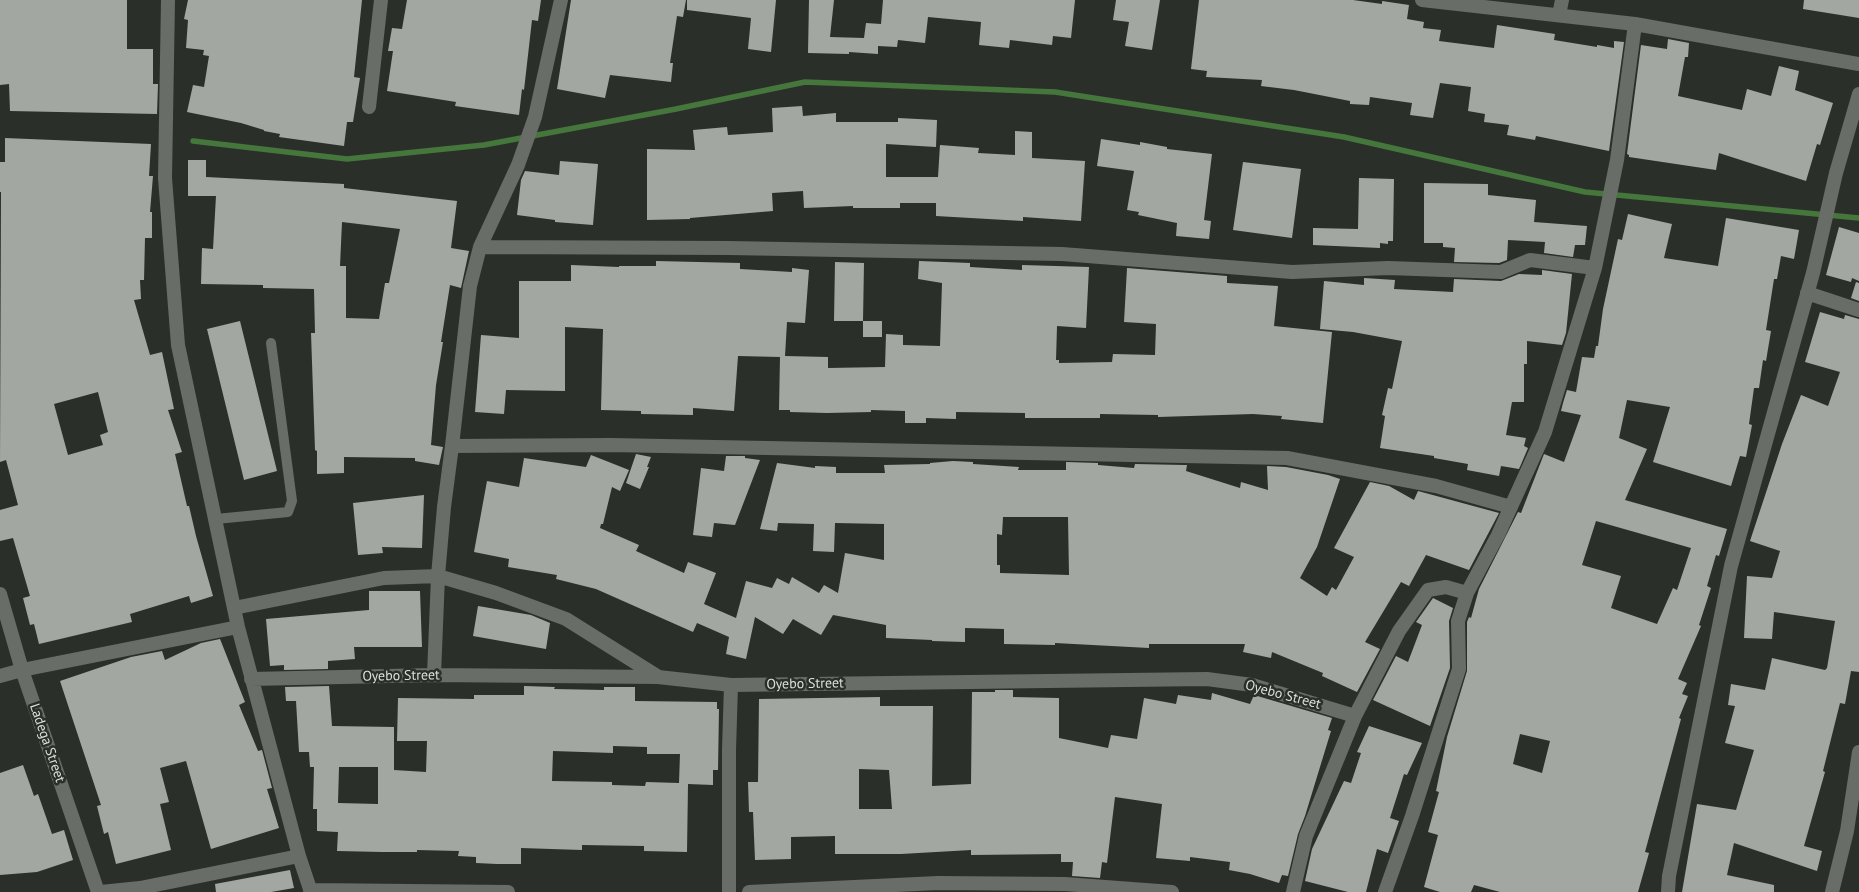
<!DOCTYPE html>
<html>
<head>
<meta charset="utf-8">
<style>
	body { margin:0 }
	canvas { display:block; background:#2a2f29 }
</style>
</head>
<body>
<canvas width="1859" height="892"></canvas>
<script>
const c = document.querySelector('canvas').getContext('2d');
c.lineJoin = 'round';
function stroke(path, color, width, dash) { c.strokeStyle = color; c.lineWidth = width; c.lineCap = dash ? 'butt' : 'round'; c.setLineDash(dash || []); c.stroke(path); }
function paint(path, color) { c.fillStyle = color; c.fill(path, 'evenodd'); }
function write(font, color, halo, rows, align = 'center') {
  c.font = font + ' "PT Sans",sans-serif'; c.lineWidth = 5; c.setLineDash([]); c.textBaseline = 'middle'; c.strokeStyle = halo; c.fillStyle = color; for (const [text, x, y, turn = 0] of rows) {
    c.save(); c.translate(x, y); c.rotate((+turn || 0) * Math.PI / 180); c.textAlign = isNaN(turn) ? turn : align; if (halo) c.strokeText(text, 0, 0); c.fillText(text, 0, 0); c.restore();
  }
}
stroke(new Path2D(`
	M193,141l154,18 137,-14 192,-36 129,-27 250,10 289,45 241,55 274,26`), '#45763c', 5.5);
paint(new Path2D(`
	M0,0h127v49h26v35h5l-1,30 -147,-3 -1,-27 -9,1z
	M188,0h174l-8,77 6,1 -7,44h-6l-3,24 -65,-9 1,-3 -16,-3v-1l-23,-7 -54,-11 6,-27 11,2 5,-31 -6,-1 1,-5 -18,-2 2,-28 -4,-1z
	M407,0h134l-3,21 -6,-1 -8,70 -2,-1 -3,26 -64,-9 1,-4 -69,-11 6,-40h-5l4,-23 10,1z
	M571,0h115l-3,17 -6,-1 -7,47h3l-2,19 -61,-7 -5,23 -48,-9z
	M687,0h89l-5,52 -23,-3 3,-31 -64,-8z
	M809,0h25l-4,37 34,1 2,-15 15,1 2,-24h192l-4,38 -18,-2 -1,9 -42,-5 -1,8 -30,-3 2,-23 -53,-5 -3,26 -27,-3 -1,7 -19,-1v8l-29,-2v2l-41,-1z
	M1116,0h44l-8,50 -27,-4 4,-24 -16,-2z
	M1199,0h154l29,4v-3l27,4 -2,14 17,3 -1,6 18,2 -2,11 55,7 3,-23 58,9 -1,6 43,7v-2l17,3v-7l10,1 -15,109 -73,-15 -1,4 -28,-5 2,-10 -25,-3 1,-8 -17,-3 3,-24 -31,-4 -7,35 -23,-3 2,-12 -42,-6 -1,8 -19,-1v-3l-56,-11 -33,-4 1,-6 -56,-3 1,-6 -16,-2z
	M1804,0h55v18l-56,-9z
	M1668,39l21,4 -1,14h-3l-7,39 64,14 5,-21 24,7 8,-30 20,5 -4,19 38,13 -13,42 -3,-1 -11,37 -87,-28 -3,17 -87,-13v-2l-2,-1 14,-109 26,4z
	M802,106l1,10 33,-3v9h62v-4l39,2 -1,27 -50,-3v33h52l2,-32 39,3 -1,5 37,2v-24l17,1v26l53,3 -4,60 -58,-4v4l-87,-5v-13h-36v5h-47v-2l-49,2 -1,-17 -31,2 1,18 -83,7v1l-43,1v-71l48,1 -2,-20 34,-3 1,8 45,-3 -1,-24z
	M5,138l146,6 -2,32h4l-3,36h2v26h-7l-1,42h-4l1,19 -7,1 16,55 12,-3 12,57 -6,1 14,42 -7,2 12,52h2l7,30 17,60 -22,7 -2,-7 -59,18 2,8 -93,22 -5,-20 -4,1 -7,-27 7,-2 -17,-58 -13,3v-31l18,-5 -12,-45 -6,2 1,-270h-1v-30h5zM98,392l10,40 -8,3 3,10 -35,10 -14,-51z
	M1101,139l39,6v-3l27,5v2l45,5 -8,66 7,1 -2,18 -33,-3 1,-13 -39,-8 1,-3 -12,-2 7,-39 -37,-5z
	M188,160h18v17l138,7v4l113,13 -6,47 18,3 -8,37 -11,-3 -9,57h2l-7,43 -5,60 12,2 -4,18 -24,-4v-3l-71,-1v16l-27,1v-23l-2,-1 -4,-117h4l-1,-44 -51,-1v-3l-62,-1 1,-36 11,1 3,-53h-28zM342,222l58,7 -11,54h-4l-6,36 -33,-1v-52h-6z
	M560,161l38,3 -5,61 -38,-3v-2l-38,-5 4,-35 4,-9 34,4z
	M1243,162l58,7 -9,69 -59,-8z
	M1359,178l35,1 -1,62h-5v3l-8,-1v5l-67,-3v-17l45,1z
	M1424,183l64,1v11l48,5 -2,22 53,4 -2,19h-10l-2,12 -29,-4 1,-11 -37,-2 -1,20 -8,3 -45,-1 1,-14 -12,-1v-4h-19z
	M1628,214l44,10 -8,34 54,8 8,-48 73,12 -5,29 -13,-3 -4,23h-3l-8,51 5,1 -5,30 -3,-1 -4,28h-5l-5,36 3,1 -6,32 -6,-1 -9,30 -78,-24 17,-55 -43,-7 -8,38 28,11 -22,51 102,29 -8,27 -3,-1 -9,31 4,2 -12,37 2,1 -23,53 9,4 -5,11 6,2 -9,22 2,1 -36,133 4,1 -11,39h-138l-26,-7 -3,7h-31l-16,-5 14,-52 -10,-3 11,-40 -3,-1 11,-54 20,-66v-49l2,-5 2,1 8,-29 39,-77 3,1 23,-59 20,8 17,-47 -20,-4 2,-8 4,-13 9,2 6,-35 12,1 2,-12h2l5,-37 15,-70 4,1zM1596,521l95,27 -14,42 -4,-2 -16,36 -46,-16 10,-32 -39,-11zM1520,734l30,7 -8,32 -29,-9z
	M1839,227l20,6v48l-7,-3 -1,4 -25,-7z
	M656,261l84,2v6l52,3v-4l17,2 -4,53 -18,-1 -2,34 43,1v11l57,-1 1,-33 17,1v10l37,1 2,-63 -24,-4 1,-18 51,2v4l52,3v-5l67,2 -3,61 -29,-2 -1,34h3v3l53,-1 1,-8 42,1 1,-31 -32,-2 3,-54 100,8v7l51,3 -4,40 58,6 -9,91 -42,-4 1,-3 -29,-2 -95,3v-2l-58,-1v4h-75v-5l-69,-1v7l-30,-1v5h-21v-12l-34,-1v2l-44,1 -37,-1v-2h-11l1,-53 -42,-1 -4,55 -41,-3v7l-52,-1v-3l-40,-1 2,-81 -38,-2v64l-59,-1 -2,24 -29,-2 6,-77 38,3v-57h52v-16l48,2v-1h37z
	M835,262l29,1 -1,58h-29z
	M1542,270l30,4 -6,59 -4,12 -35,-4v23h-3v38h-12l-6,33 20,3 -2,8 4,2 -9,21 -18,-3 -2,10 -32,-6 1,-6 -34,-6v-2l-54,-8 5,-32 -3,-1 6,-27 4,1 10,-48 -49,-9 -33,-3 4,-48 40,4v-7l31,2 -1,9 59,3 1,-13 47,2 18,-7 23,1z
	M1856,282l3,1v18l-8,-3z
	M1820,312l24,7 1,-4 14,4v353l-8,-1 -6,33 -5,-1 -17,68 2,1 -21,74 18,5 -5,20 -83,-28 -7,32 47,10v7h-92l15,-88 39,6 18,-60 -29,-7 10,-37 -7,-1 3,-21 34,6 7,-32 53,12 2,-2 8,-47 -61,-9 -2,27 -28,-1 3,-62 25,2 8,-27 -30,-10 32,-97 19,-49 27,11 12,-34 -35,-10z
	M240,321l37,150 -33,9 -37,-151z
	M863,321h19v16h-19z
	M636,454l15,3 -4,10h2l-9,22 -14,-6z
	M591,455l38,15 -9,21 -8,-4 -9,37h-2l-1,4 39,17 -3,6 48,22 4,-11 28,11 -12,31 32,14 10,-37 26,7 5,-10 12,6 3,-7 27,16 5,-8 14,8 7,-40 39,7v-36l-49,-1 -1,29 -21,-1 1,-27 -36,-1 -1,8 -17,-2 17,-66 38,5v-2l21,1v6h49l-1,-8 46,-1v-1l23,-2 20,1v2l46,3 -1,3h48v-8l32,1v2l36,3 1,-4 49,1h3l-1,6 54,17 1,-6 27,8 -1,-24 19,1 42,8 12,4 -23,68 -17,31 27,18 5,-9 4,3 18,-33 -20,-9 36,-66 19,4 25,14 4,-9 81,22 -30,57 -43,-15 -17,31 -8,-4 -36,60 15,7 -23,43 -35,-16 1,-3 -51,-21 -1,6 -28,-6 2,-8h-96v4l-94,-5v2l-51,-1v-15l-39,-1v14l-33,-1v-1l-46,-2v-13l-53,-10 -12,20 -28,-16 -10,15 -28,-17 -9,42 -20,-5 3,-17 -32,-14 -4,9 -97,-43 -40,-10 1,-4 -49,-8 1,-8 -35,-7 13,-71 32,6 5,-29 62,9zM1003,517h65l1,58 -69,-2v-8h-3v-31l5,1z
	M726,456h19v2l15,2 -25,65 -21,-2 -2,14 -19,-2 8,-67 23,3z
	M424,495l-2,53 -40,-1 1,6 -25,2 -5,-52z
	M369,591h51l2,56h-68l1,12 -27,2v8l-44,1v-5l-14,1 -4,-47 103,-9z
	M1433,598l20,10 -4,13 1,47 -20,58 -57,-26 23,-44 12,6 14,-37 -6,-3z
	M478,606l53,9 19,8 -4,26 -73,-13z
	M220,639l25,63 -6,3 19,46 4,-1 10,38 -5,1 12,39 -68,21 -25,-88 -26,7 9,34 -9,2 11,46 -55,14 -8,-32 -4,2 -7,-28 4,-1 -41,-124 71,-24 31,-6 3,9 36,-17z
	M329,686l3,40 62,1v43l32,2 1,-31h-30l1,-43 76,1v-4h50v-9l31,1 -1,2 50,1v-3h31v14l82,1v7h2l-1,61h-5v15l-25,-1 -1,68 -43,-1v-5l-62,-1v5l-61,-2v16h-24l-21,-1v-6l-18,-1 1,-5 -42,-1v2h-34l-46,-1 1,-19 -21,-1v-22h-4l1,-42h-4l-1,-15h-10l-3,-51h-10l-1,-14zM613,746l34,1v7h33l-1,29 -33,-1 -1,4 -33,-1v-3l-60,-1 1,-30 60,2zM339,767h39v37l-40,-1z
	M995,690h18v7l46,1v40l49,10 3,-13 26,4 7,-41 32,6 2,-9 33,5 1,-7 38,11 4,-9 78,23 -4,12 3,1 -26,85 -7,18 -10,42 -6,-1 -3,8 -29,-9 -21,-4 1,-8 -40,-5v4l-34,-3 6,-54 -47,-7 -8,66 -5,-1 -2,16 -28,-2 1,-14h-12v-8l-90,1v-5l-70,4h-66v-18l-44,1v22l-36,1 -2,-48h-4l-1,-30h10l1,-83 121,-2v9h53l-1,80 39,-2 1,-92h23zM859,769l30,1 3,39h-33z
	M1369,726l53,17 -15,32 -3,-1 -14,44 9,3 -11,32 -11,-4 -11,43h-18l-43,-11 7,-32 32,-68 7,2 10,-30 -4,-1z
	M23,765l11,31 4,-2 14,40 12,-4 9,30 -36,12 -37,3v-102z
	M290,870l4,18 -23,4h-55l-1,-8z`), '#a2a8a1');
stroke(new Path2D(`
	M216,519l72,-7 4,-11 -21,-158`), '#686d67', 10);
stroke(new Path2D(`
	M168,0l-3,178 13,167 60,282 61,229 12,36
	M1422,0l213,24 224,40
	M1559,15l3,-15
	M369,107l12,-107
	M480,247l249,1 333,6 230,18 96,-4 113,4 29,-12 65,8
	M1807,293l52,17
	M452,446l159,-1 676,13 149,28 75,21
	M0,594l22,76 76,222
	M234,608l150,-30 54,-2 58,17 70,26 91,57
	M434,675l4,-99 6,-69 8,-61 18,-160 10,-39 38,-82 17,-48 26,-117
	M0,676l22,-6 216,-43
	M251,679l183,-4 224,2 73,8 476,-6 45,6 103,31
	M310,890l198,2
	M101,892l39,-4 159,-32
	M729,892v-142l2,-65
	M749,892l189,-9 127,1 107,8
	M1293,892l13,-56 49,-120 44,-85 29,-41 18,-3 21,6
	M1385,892l27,-76 47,-147 -1,-48 9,-28 31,-58 47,-103 50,-164 22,-108 18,-136
	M1668,892l1,-16 62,-310 82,-293 23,-100 23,-79
	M1832,892l15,-61 12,-79`), '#686d67', 14);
write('14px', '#dcdfdb', '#2a2f29', [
	["Oyebo Street",401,676,-1],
	["Oyebo Street",805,684,-1],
	["Oyebo Street",1283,695,15],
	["Ladega Street",47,743,71]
]);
</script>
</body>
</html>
